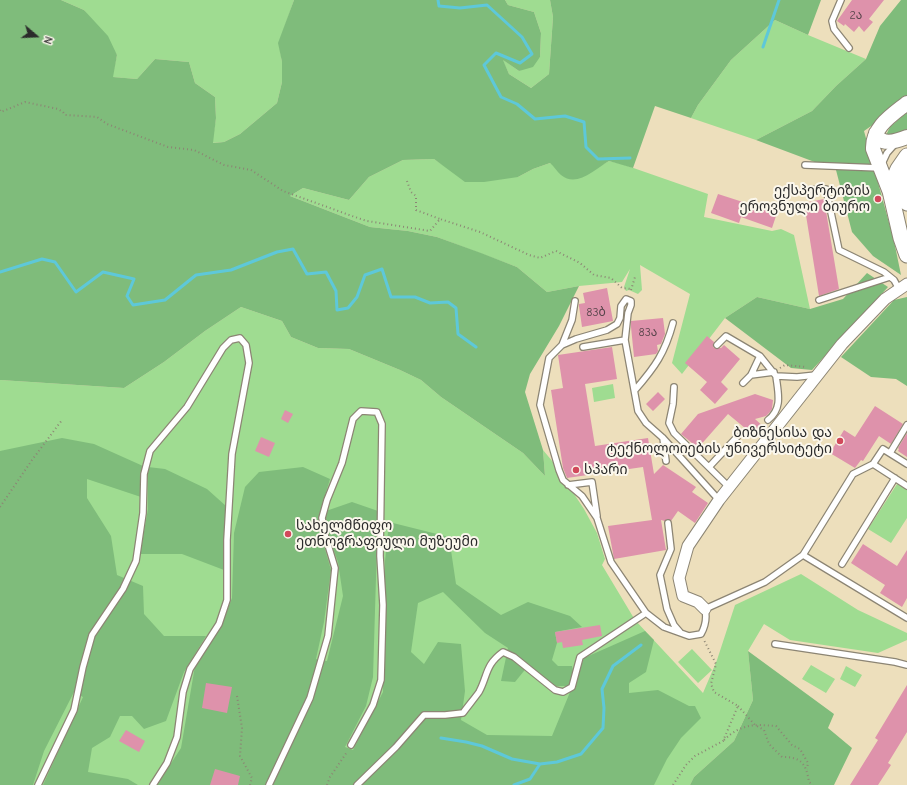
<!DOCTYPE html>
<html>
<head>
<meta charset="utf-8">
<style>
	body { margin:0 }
	#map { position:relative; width:907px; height:785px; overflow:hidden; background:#eddfbc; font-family:"Comic Neue",sans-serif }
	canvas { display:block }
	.north { position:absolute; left:16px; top:16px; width:40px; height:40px; -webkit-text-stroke:3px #fbf7ec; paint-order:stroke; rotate:109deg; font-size:11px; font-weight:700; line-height:16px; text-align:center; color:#2b2b2b }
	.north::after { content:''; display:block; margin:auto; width:14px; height:18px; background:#2b2b2b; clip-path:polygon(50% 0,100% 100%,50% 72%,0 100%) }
</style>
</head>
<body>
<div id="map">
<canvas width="907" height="785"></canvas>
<div class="north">N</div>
</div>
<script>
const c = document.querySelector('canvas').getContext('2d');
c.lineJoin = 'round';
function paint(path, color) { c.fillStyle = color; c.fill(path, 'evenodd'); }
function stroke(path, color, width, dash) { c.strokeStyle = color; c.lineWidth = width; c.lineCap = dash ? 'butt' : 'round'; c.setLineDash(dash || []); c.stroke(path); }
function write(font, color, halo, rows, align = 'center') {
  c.font = font + ' "Comic Neue","Noto Sans Georgian",sans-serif'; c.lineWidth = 4; c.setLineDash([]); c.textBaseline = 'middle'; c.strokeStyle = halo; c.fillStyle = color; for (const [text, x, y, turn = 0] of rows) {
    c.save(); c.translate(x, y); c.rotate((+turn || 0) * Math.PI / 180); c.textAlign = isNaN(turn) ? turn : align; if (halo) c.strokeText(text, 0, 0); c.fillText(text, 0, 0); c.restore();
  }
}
paint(new Path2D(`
	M61,0h233l-15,43 3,19v20l-5,21 -37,31 -16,8 -12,1 4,-25 -1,-21 -20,-14 -6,-21 -34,-3 -18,20 -25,-2 5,-22 -33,-45z
	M505,0h45l3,17 -4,57 -18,14 -22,-14 -7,-15 17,12 21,-14 1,-24 -7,-21 -26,-7z
	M775,20l33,15 58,24 -30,27 -24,25 -56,29 -65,-22 7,-13 33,-45z
	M434,159l12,8 72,10 15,-8 17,-6 2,1 46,3 11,-6 13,3 86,30 -4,23 68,14 9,-2 13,6 16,74 -53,-12 -32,21 -43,56 -10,-11 18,-69 -50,-29 2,25 -4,4 -9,-4 -3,1 -2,-4 6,-18 -8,13 -43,4 -32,6 -30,-25 -80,-30 -29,-6 -38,-4 -80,-31 13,-8 46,12 20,-23 34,-17z
	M241,307l41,14 9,16 27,11 31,1 51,21 21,10 20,17 82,56 22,23 -2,-26 10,12 8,19 13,13 10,15 13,24 8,26 -3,6 33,55 68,73 14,-33 18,-55 66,-31 57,36 49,23v7l-29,13 -88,-13 -26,-16 -16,27 5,49 -19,41 -40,36 -4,8h-690v-405l124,8 40,-26 41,-31z
	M613,384l2,14 -21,4 -2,-14z
	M897,484l10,6v28l-16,25 -23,-14z
	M692,649l20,21 -14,13 -20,-21z
	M811,665l24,14 -9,14 -24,-14z
	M846,666l16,9 -7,12 -15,-8z`), '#9fdc91');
paint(new Path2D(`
	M0,0h61l23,10 24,26 9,19 -4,22 24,2 18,-20 34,3 6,21 20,14 1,21 -3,25 11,-1 16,-8 37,-31 5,-21v-20l-4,-19 16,-43h211l3,5 26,7 7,21 -1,24 -7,10 -14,4 -16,-11 6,14 22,14 18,-14 4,-57 -3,-17h271l-13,35 -33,-15 -44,40 -33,45 -7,13 -36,-12 -22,62 -24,-7c-14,8 -32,27 -48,14 -4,-3 -7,-9 -11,-12l-17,6 -15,8 -34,5h-19l-31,-23 -31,1 -34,17 -20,23 -46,-12 -13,8 80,31 38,4 29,6 44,16 36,14 30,25 32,-6 -20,40 -29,48 -5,18 18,58 2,26 -22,-23 -82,-56 -20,-17 -21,-10 -51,-21 -31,-1 -27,-11 -9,-16 -41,-14 -36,24 -41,31 -40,26 -124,-8z
	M901,0h6v101l-43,30 30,110 7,34 -28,-19 -21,-24 -16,-62 -80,-30 56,-29 24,-25 30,-27 14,-33z
	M907,112v25l-21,-2 4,-8z
	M867,273l21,14 -76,83 -21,-2 -66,-50 32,-21 53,12 33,-10z
	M907,297v89l-11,-7 -25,-2 -30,-20 53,-57z
	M62,438l32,6 49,22 -2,31 -54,-18v19l24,38 6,39 26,11 1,28 20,22h42l-22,36 -18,49 -22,8 -12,-13h-12l-10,21 -18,11 -4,24 40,7 10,6h-95l40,-88 -9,-5 -30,59 -11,34h-33v-334z
	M148,467l17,2 42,20 19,17 -2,64 -42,-16h-42l8,-45z
	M303,467l27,12 -9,30 -1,23 11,38 -7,52 -8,37 11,2 16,-65 -5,-34 -12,-33v-18l26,-9 26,9 -5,166 -7,29 -21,41 8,3 30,-58 2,-131 4,-39 60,15 7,47 45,31 27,-13 42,14 12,11 -27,5 2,11 -5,17 6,6h14l2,9 -5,11h-14l-27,-20 -13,16 -14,-1 7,-33 -23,-15 -42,-41 -25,11 -7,49 13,12 14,-22 23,2 4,47 -4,29 26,15 65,1 32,-78 61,-27 9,9 -8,32 -17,11v10l29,-3 31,16h6l6,12 -20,20 -14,21 -13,26h-497l24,-37 14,-82 25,-37 12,-31 2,-65 11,-46 14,-15z
	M748,651l86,63 -6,14 24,20 -18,37h-144l4,-8 40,-36 19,-41z`), '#7fbc7b');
stroke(new Path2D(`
	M438,0l1,6 21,2 27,-3 35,32 10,17 -12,9 -24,-10 -12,12 17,32 16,7 18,15 30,-3 19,6 2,25 12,12 32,-1
	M763,47l16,-47
	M0,272l42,-13 13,3 21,30 27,-20 31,7 -7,17 6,9 32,-5 31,-25 35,-5 46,-18 16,-3 14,25 19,-2 10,19 1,19 11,-2 9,-11 8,-22 17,-6 9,28h24l15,6 18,-1 8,6 2,26 18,13
	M441,738l25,4 16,4 30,13 28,5
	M514,785l16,-6 10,-15 17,-2 24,-8 22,-26 1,-20 -2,-19 11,-23 28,-21`), '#5ec8d9', 3);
paint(new Path2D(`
	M852,0h32l-15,19 4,3 -9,10 -5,-6 -5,6 -9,-8 -1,2 -7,-5z
	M718,194l59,19 -5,15 -31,-11 -2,6 -28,-10z
	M824,199l15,90 -20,7 -15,-93z
	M607,288l6,33 -31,6 -3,-21v-2l6,-1 -2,-10z
	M663,318l2,16 -4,10 -4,1 1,6 -2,3 -22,3 -3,-30v-6z
	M707,336l7,6 -1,4 1,2h7l3,-3 16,14 -19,23 7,7 -13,15 -15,-14 7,-8 -22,-19z
	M612,347l5,32 -32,5 10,62 53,-8 6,36 9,-9 33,22 -4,5 16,11 -13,20 -17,-12 -7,10 -3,-2 -3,2 -4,-1 5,30 -52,9 -6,-33 44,-6 -9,-53 -76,11 -4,-10 -12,-78 12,-2 -5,-33z
	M658,392l7,7 -12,12 -7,-7z
	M755,394l18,6 -1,9 -3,4 -3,3 -11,3 10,9 -8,10 -29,-24 -30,34 -17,-14 17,-20z
	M875,406l28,18 -12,20 -12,-8 -16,25 -2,-1 -6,8 -25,-15 14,-23 11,7z
	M285,410l8,4 -5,9 -7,-4z
	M907,433v24l-9,-6 1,-2 -1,-1z
	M261,437l14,6 -6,14 -14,-6z
	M863,544l34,22 10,-16v48l-5,9 -22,-14 5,-8 -34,-22z
	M600,625l2,11 -20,4 1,5 -20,3 -1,-6 -5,1 -2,-11z
	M206,683l26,4 -5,26 -25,-5z
	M907,685v47l-19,31 3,2 -13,20h-28l28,-45 -3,-2z
	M126,730l19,11 -6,11 -20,-11z
	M215,769l25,7 -2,9h-28z`), '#de92ab');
const service = new Path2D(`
	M841,0l-9,21 2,8 15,19
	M805,165l75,3 7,-15 8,-9
	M806,190l20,-1 13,61 45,22 10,8 5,9
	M819,300l71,-23
	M562,345l10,-25 3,-19
	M717,345l9,-9 34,20 16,20 21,1 19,-2
	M583,347l42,-7
	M751,375l23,-3
	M743,383l8,-8 9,-19
	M674,387l-1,17 -4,19 5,10 55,54
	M635,390c20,-23 30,-37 38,-67
	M768,420c15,-12 10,-27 8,-44
	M663,438l3,23
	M890,453l17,-28
	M873,464l34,22
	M709,467l28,-30
	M568,485l24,-3 5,34
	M719,500l-56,-62 -17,-15 -8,-12 -13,-71 3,-27 3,-8v-4l-5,-2 -5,7 -1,12 -3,6 -10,6 -31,9 -14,6 -13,13 -9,47 19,65 4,10 19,16 15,22 14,44 35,51 18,14 25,9 12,-2c5,-9 6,-16 4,-25l60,-27 38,-27 50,-81 20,-10 10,-15 24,15
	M668,523l3,26 -11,26 7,34 7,16 6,7
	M803,555l104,63
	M842,564l53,-86
	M775,644l120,18 12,3
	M38,785l36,-75 9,-43 9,-32 31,-46 13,-28 7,-48 1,-39 6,-23 37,-44 36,-59 8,-8 9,-2 6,7 3,18 -17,91 -5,86v60l-8,24 -29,45 -7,23 -6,45 -10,26 -14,22
	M269,785l41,-87 18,-62 7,-68 -10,-33 -3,-17 5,-18 15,-37 11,-44 8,-8 16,1 5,12 -2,132 3,49 -2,75 -8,25 -22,40
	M357,785l39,-38 28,-32h21l18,-2c5,-7 11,-14 16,-21 9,-17 6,-27 24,-40l11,5 41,33 8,2 9,-5 8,-30 66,-44`);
const minor = new Path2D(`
	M705,609l-7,-7 -15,-6 -4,-18 9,-32 31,-46 123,-156 43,-45 22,-15`);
const tertiary = new Path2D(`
	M876,133c4,14 21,8 31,4
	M891,195l-18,-46c-1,-22 19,-34 34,-46`);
const secondary = new Path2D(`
	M907,156l-9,13 -3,7 -4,19 10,43 6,17
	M904,169c-3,11 -3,24 3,34`);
stroke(service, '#8c8574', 8);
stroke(minor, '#8c8574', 13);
stroke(tertiary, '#8c8574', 16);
stroke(secondary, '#8c8574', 17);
stroke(new Path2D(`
	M0,110l1,2 24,-10 33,7 5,3 2,3 32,2 10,7 61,23 26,3 30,15 27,5 32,21 69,25 15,5 63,10 10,-12 40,13 49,23 11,3 16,-7 24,12 14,12 17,3 11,10 9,1
	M407,181l4,11 5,4v14l24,9
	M631,290l4,-13
	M780,368l5,-3 21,2
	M0,507l32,-47 30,-40
	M237,696l5,32 -2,28 12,22 -2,7
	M738,706l17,19 9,5 5,14 13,13c19,0 24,6 27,25l4,3
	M724,740c17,-16 29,-16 52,-14l16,19 8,4 8,14 -1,6
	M327,785l3,-8 17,-25
	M673,785l13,-20 9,-9 28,-15 15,-35 -24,-14 -3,-8 5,-20 -12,-24`), '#8c8574', 2, [1, 3]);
stroke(service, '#fff', 5.5);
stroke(minor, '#fff', 11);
stroke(tertiary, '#fff', 14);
stroke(secondary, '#fff', 15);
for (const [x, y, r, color] of [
	[878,199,4,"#d1495b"],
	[840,441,4,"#d1495b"],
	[576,470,4,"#d1495b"],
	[288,534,4,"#d1495b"]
]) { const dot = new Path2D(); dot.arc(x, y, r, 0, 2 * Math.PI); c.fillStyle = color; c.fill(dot); stroke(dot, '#fbf7ec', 1.5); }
write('12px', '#58454b', null, [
	["2ა",856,16],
	["83ბ",596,313],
	["83ა",648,333]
]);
write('14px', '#2b2b2b', '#fbf7ec', [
	["ექსპერტიზის",870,191],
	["ეროვნული ბიურო",870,207],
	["ბიზნესისა და",832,433],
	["ტექნოლოიების უნივერსიტეტი",832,449],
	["სპარი",584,470,"left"],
	["სახელმწიფო",296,526,"left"],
	["ეთნოგრაფიული მუზეუმი",296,542,"left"]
], 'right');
</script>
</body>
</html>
